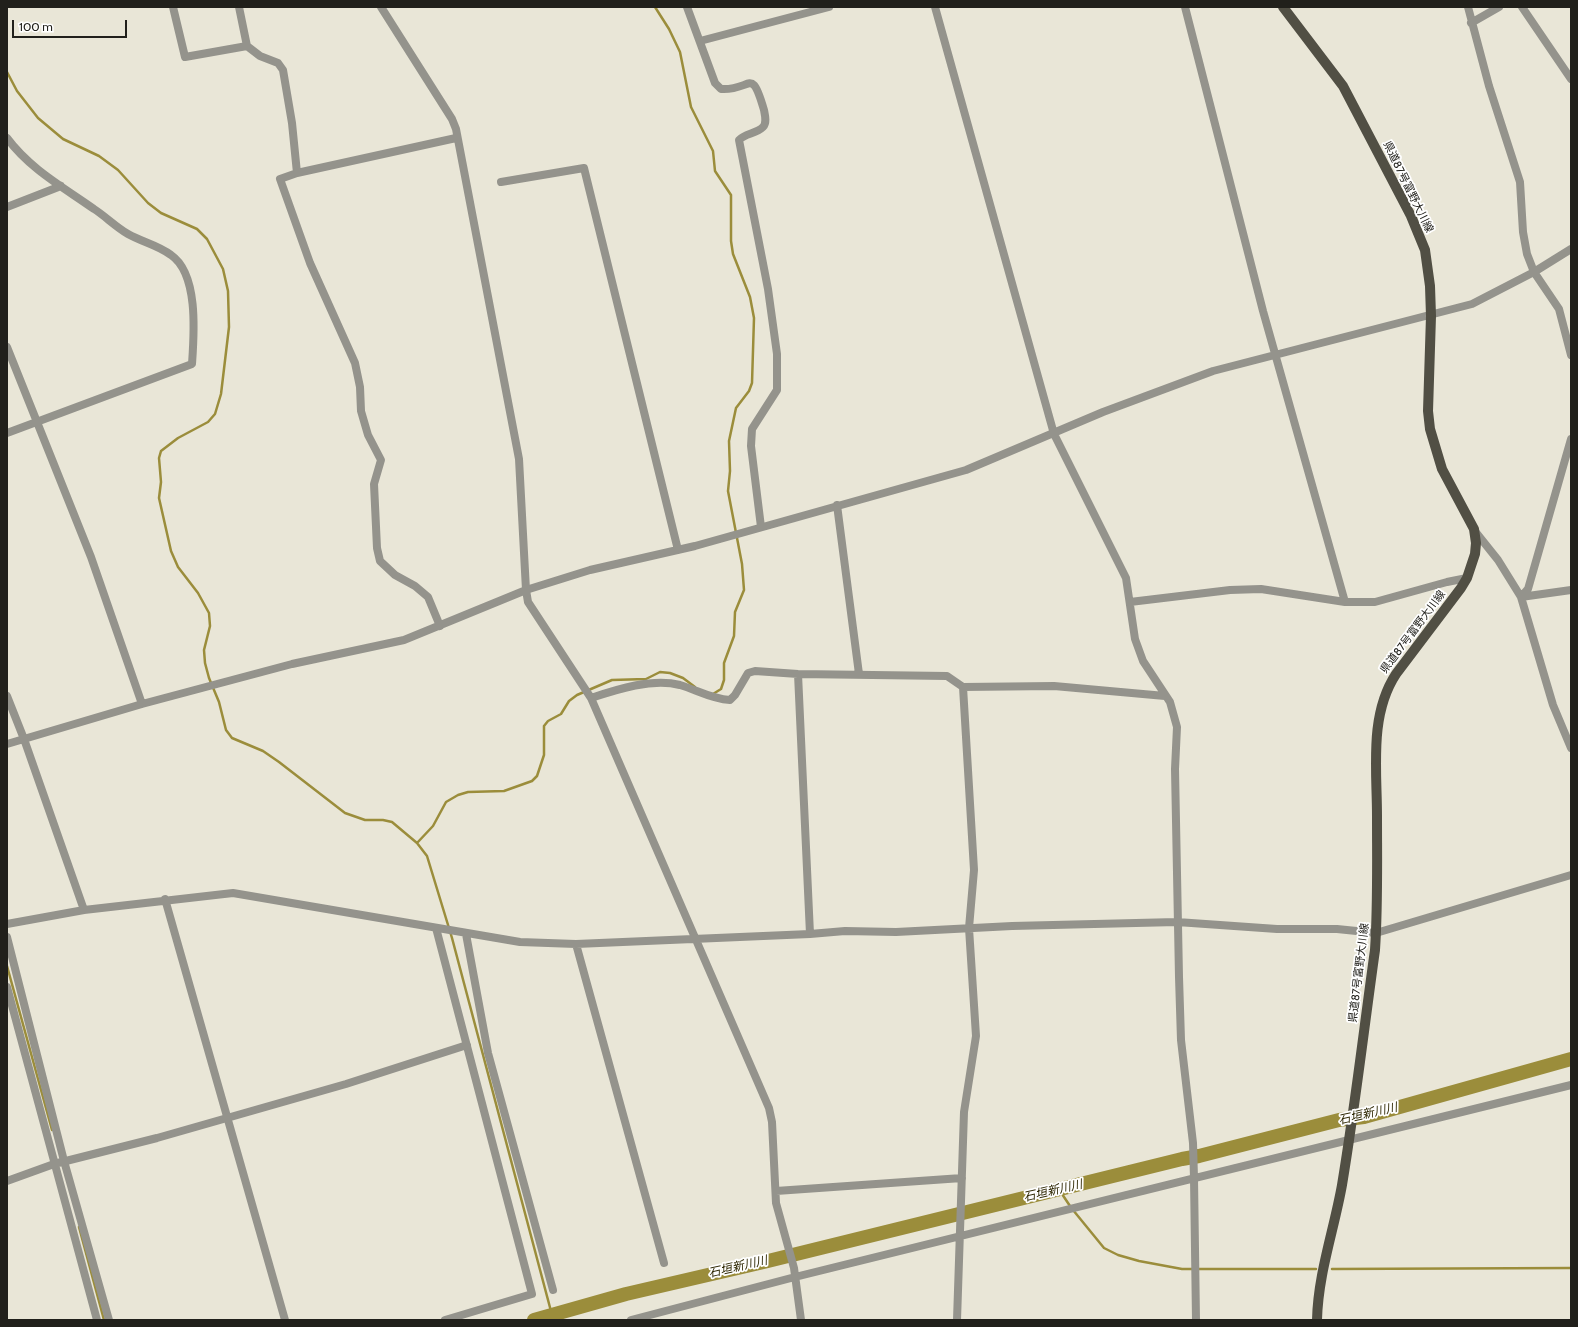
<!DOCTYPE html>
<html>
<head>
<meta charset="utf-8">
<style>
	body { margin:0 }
	#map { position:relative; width:1578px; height:1327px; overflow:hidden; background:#e9e6d7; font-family:Cabin,sans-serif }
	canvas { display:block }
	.frame { position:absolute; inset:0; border:8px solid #21201b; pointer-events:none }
	.scale { position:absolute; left:12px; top:20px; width:115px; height:18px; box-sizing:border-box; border:2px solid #21201b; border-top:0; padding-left:5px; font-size:12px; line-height:14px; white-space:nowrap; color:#21201b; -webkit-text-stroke:3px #fff; paint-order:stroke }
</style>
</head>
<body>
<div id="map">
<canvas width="1578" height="1327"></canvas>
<div class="frame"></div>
<div class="scale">100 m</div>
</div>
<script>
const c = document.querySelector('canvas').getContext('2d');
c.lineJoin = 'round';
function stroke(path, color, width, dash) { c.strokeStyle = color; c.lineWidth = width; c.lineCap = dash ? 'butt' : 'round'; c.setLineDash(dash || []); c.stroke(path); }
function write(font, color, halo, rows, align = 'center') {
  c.font = font + ' Cabin,"Noto Sans JP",sans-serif'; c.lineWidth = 3.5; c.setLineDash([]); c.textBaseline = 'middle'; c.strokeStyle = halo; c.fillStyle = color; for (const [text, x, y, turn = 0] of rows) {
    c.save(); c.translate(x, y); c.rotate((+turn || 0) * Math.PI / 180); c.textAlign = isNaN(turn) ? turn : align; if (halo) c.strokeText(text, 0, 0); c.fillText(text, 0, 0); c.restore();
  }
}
stroke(new Path2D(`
	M655,7l14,22 11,23 11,55 22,44 2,20 16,24v46l2,13 17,43 4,21 -2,65 -3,8 -13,17 -7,33 1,30 -2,20 14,73 2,26 -9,22 -1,24 -10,27v17l-3,9 -8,5
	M7,72l10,19 21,27 25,21 36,17 19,14 30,33 13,10 36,16 10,10 16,30 5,22 1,36 -8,67 -6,20 -7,8 -30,16 -17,13 -2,7 2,24 -2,16 12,53 7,16 20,26 11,20 1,13 -6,24 1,13 4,15 10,24 7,28 6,8 31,13 16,11 66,51 20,7h18l9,2 25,21 10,13 25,82 100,377
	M417,843l16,-17 13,-24 12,-7 10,-3 36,-1 28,-10 5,-5 7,-21v-29l4,-5 13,-7 8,-13 8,-6 35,-15 34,-1 14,-7 10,1 13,5 12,9
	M7,966l45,164
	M1058,1188l12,18
	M1073,1210l31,38 14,7 21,6 43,8h134
	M79,1227l25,93
	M1332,1269l239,-1`), '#9b8d3b', 2.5);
stroke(new Path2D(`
	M534,1320l92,-26 142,-33 414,-102 17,-3 140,-36 25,-3 207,-58`), '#9b8d3b', 14);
stroke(new Path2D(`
	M173,7l12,50 62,-11
	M239,7l8,39 13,10 18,7 5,7 9,53 5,50
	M381,7l71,112 4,10 63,330 7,131 2,12 63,96 178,410 3,14 4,81 18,65 7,52
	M687,7l28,76 6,6c31,2 30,-24 43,21 1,5 3,13 -1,17 -7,7 -18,6 -24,13l29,149 9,65v36l-25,39 -1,17 10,81
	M935,7l119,427 72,144 9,61 8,22 27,41 7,25 -2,42 4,208 2,63 12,103 1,35 2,142
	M1185,7l78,304 82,291
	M1468,7l21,79 31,96 3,50 4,22 7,18 25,37 12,46
	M1522,7l49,72
	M1471,23l28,-16
	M700,41l129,-34
	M7,138c23,31 56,49 87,71 11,7 22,18 34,25 14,8 30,11 43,21 28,19 23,80 21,109l-185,69
	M501,182l83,-14 94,382
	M7,207l54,-21
	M7,347l84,210 51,147
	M837,505l22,169
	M1474,530l24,30 23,37 32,108 18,43
	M1521,597l7,-8 43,-150
	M1521,597l50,-7
	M1130,602l100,-12 31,-1 84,13h30l72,-20 20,-4
	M440,626l-12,-29 -13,-11 -20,-11 -15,-14 -3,-13 -3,-64 7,-24 -13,-25 -7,-24 -1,-24 -5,-24 -45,-100 -30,-84 17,-6 159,-35
	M798,674l12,260
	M7,696l17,43 60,171
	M591,698c27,-9 61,-20 89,-13 17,5 31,14 50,15l5,-5 13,-22 7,-2 43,3 149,2 16,11 91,-1 111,10
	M7,744l135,-40 150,-40 112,-24 122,-50 64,-20 105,-24 271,-76 137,-58 110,-41 259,-67 62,-32 37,-23
	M165,899l120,421
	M7,924l77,-14 149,-17 287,49 56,2 234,-10 35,-3 51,1 116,-6 165,-4 100,7h60l39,4 195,-58
	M436,928l96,366 -87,26
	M466,934l22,119 65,237
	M7,937l57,224 45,159
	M576,944l88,319
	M7,987l90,333
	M7,1181l47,-17 103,-26 189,-54 121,-39
	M776,1191l186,-13
	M631,1320l164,-43 776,-192
	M957,1320l7,-208 12,-76 -7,-108 5,-58 -11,-183`), '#94938c', 8);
stroke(new Path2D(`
	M1283,7l60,79 68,130 14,34 5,36 1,30 -3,95 2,18 12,40 32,60 2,14 -1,11 -8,24 -6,10 -65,86c-27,41 -19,95 -19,142 0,45 1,89 -2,134 -11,78 -20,157 -33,235 -8,45 -24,89 -25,135`), '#514f44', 10);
write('11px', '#21201b', '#fff', [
	["県道87号富野大川線",1408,187,64],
	["県道87号富野大川線",1413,632,-53],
	["県道87号富野大川線",1359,973,-83]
]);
write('italic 12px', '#302905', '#fff', [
	["石垣新川川",1368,1114,-13],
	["石垣新川川",1053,1191,-13],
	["石垣新川川",738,1267,-13]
]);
</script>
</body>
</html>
